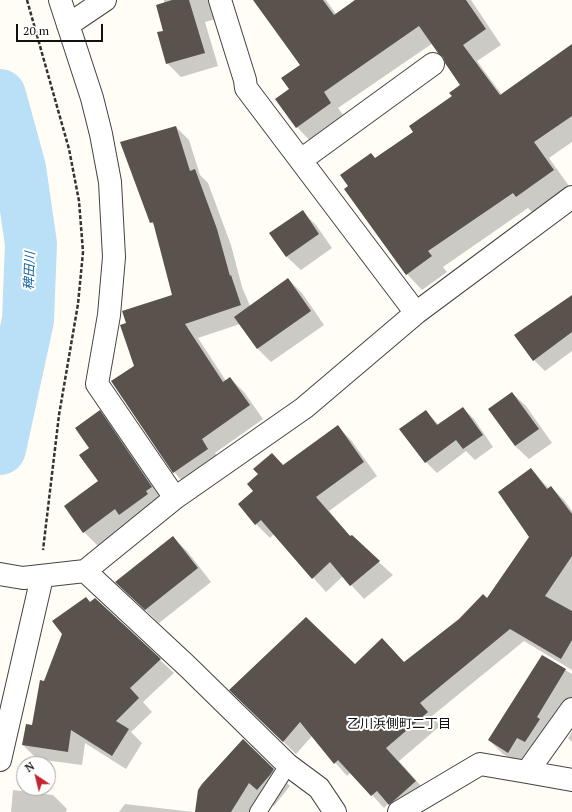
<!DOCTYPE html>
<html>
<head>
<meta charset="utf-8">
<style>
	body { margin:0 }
	#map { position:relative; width:572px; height:812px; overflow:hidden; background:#fffdf5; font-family:"PT Serif",serif }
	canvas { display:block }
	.north { position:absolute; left:16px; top:756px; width:40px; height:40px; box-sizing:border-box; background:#fff; border:1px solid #a0a0a0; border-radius:50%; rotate:325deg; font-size:11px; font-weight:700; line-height:16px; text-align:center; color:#111 }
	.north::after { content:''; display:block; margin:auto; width:14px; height:18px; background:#c4262e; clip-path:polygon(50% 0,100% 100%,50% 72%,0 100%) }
	.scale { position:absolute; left:16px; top:24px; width:87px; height:18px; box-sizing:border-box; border:2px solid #111; border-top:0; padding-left:5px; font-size:12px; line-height:14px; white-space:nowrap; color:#111; -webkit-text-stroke:3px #fff; paint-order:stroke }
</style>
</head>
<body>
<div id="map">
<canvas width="572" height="812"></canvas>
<div class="north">N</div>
<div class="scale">20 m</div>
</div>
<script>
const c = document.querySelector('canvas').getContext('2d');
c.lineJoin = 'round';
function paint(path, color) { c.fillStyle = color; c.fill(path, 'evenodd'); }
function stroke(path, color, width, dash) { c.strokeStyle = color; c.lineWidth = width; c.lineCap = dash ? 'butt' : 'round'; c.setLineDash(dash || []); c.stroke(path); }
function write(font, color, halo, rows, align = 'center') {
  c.font = font + ' "PT Serif","Noto Sans JP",serif'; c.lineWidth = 4; c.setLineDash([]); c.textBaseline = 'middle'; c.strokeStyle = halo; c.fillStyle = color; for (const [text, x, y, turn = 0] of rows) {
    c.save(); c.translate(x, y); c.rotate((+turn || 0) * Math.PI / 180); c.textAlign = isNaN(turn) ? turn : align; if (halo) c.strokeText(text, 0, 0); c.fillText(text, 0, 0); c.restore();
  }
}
paint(new Path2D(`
	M164,0h50l6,18 -15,4 13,44 -37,11 -14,-14z
	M262,0h64l10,14 21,-14h114l30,45 -24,16 25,34 70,-44v91l-23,16 20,28 -37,26 -4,-4 -85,59 4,5 -25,18 -15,-16 -31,-115 38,-27 39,-36 9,-11 -29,-42 -95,65 8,11 -34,24 -15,-16 -7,-38 11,-24z
	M176,127l13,13 11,35 8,8 23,62 11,42 8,19 38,-27 14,14 22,32 -53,37 -13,-13 -18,-25 -42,14 28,43 4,-3 14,14 19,27 -48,34 6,10 -34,23 -13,-14 -39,-106 38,-71 -18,-69 -4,-4z
	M302,211l14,14 16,23 -31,22 -14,-13 -17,-23z
	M572,296v55l-27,20 -11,-11 -19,-24z
	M512,393l14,13 26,37 -23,16 -14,-13z
	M463,408l11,11 19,28 -18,13 -9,-9 -29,22 -11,-11 -1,-51 14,14z
	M100,412l13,13 52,76 -37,22 -30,23 -14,-14 16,-50 -10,-34z
	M338,427l13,13 26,36 -48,35 22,26 42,38 -29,24 -21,-23 -17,16 -52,-58 -4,4 -14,-14 28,-58z
	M531,469l18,20 2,-2 13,13 8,11v159l-48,-29 -92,75 8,10 -41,35 29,33 -30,18 -9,-9 -5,5 -33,-36 -4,4 -35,-40 -16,18 -66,-64 125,-24 50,-3 82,-64 44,-62z
	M173,538l14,13 24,31 -52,41 -29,-28z
	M90,602l70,58 14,13 -31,29 9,10 -21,20 11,11 -16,26 -41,-26 -3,22 -45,-6 -14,-14 10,-19 12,-44z
	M542,656l30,18v48l-50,44 -19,-12 -14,-14z
	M572,732v10l-4,-4z
	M243,740l47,46 -16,20 -8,-7 -8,13h-62z
	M13,790l40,5 14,14 -1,3h-55z
	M125,804l68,8h-74z`), '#0003');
stroke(new Path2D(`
	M0,95l20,73 11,76 -3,76 -28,129`), '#b9e0f7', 52);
paint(new Path2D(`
	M172,0h17l16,53 -39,11 -9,-32 6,-1 -7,-26z
	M253,0h70l11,15 21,-15h111l20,29 -23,16 37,50 72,-51v72l-38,26 20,28 -38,27 -3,-4 -85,58 4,5 -26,19 -62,-86 4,-3 -8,-11 31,-22 4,5 38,-26 -4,-6 43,-30 -3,-3 11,-8 -15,-22 -2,-6 -5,-4 -19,-27 -95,66 7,11 -35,25 -21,-29 14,-10 -8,-11 19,-13z
	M176,126l14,45 5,-2 22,60 13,47 1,-1 10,30 -56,19 38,58 7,-5 20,28 -48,34 6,10 -35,24 -62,-92 23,-15 -14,-41 6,-2 -4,-12 50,-16 -19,-73 -3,1 -30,-81z
	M303,210l16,24 -33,23 -17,-24z
	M288,278l23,33 -54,38 -23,-32z
	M572,295v37l-39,29 -19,-26z
	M512,392l27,37 -24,17 -27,-37z
	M463,407l20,28 -20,14 -7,-9 -31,23 -26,-34 27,-19 11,15z
	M100,410l52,77 -6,4 2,3 -29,21 -4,-6 -32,24 -19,-27 34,-25 -19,-26 10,-7 -14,-20z
	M338,425l26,37 -48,35 34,39 2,-1 28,26 -30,25 -20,-24 -18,17 -51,-59 -6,5 -17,-21 15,-13 -6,-7 11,-10 -5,-5 19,-16 11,12z
	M531,468l16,21 4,-3 21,28v42l-27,40 27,15v29l-11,19 -51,-30 -90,74 8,9 -42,36 30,33 -27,24 -12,-14 -6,5 -33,-36 -4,4 -34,-42 -17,20 -54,-52 77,-73 49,47 27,-26 22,24 55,-43 24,-25 4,4 42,-61 -31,-45z
	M173,536l25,32 -53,42 -30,-28z
	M86,597l4,5 5,-4 66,61 -31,29 9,10 -23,23 13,8 -17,27 -41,-26 -3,22 -46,-7 4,-21 6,1 8,-45 4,1 18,-47 -10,-13z
	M542,655l24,14 -29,48 3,2 -15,23 -8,-4 -9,15 -20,-13z
	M243,739l31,30 -4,6 -13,15 -8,-7 -18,29h-36l3,-22 4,-6z`), '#5a524d');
const service = new Path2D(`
	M258,812l30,-47`);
const minor = new Path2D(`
	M60,0l32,98 9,36 9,48 4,75 -5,58 -12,69 78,114
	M220,0l25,80 1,8 170,225
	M68,25l37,-25
	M301,160l132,-96
	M85,571l103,96 100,98 31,23 16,24
	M0,574l23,4 62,-7 90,-73 129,-90 112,-95 156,-116
	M0,760l42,-183
	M527,772l45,8
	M399,812l81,-48 47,8 45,-63`);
stroke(service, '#444', 18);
stroke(minor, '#444', 24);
stroke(new Path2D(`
	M27,0l42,149 10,52 4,51 -5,52 -19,111 -16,135`), '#333', 2.5, [4, 2]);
stroke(service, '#fff', 16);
stroke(minor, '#fff', 22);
write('italic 13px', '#1768a6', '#fff', [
	["稗田川",30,271,-88]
]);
write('13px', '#111', '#fff', [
	["乙川浜側町二丁目",399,724]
]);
</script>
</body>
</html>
